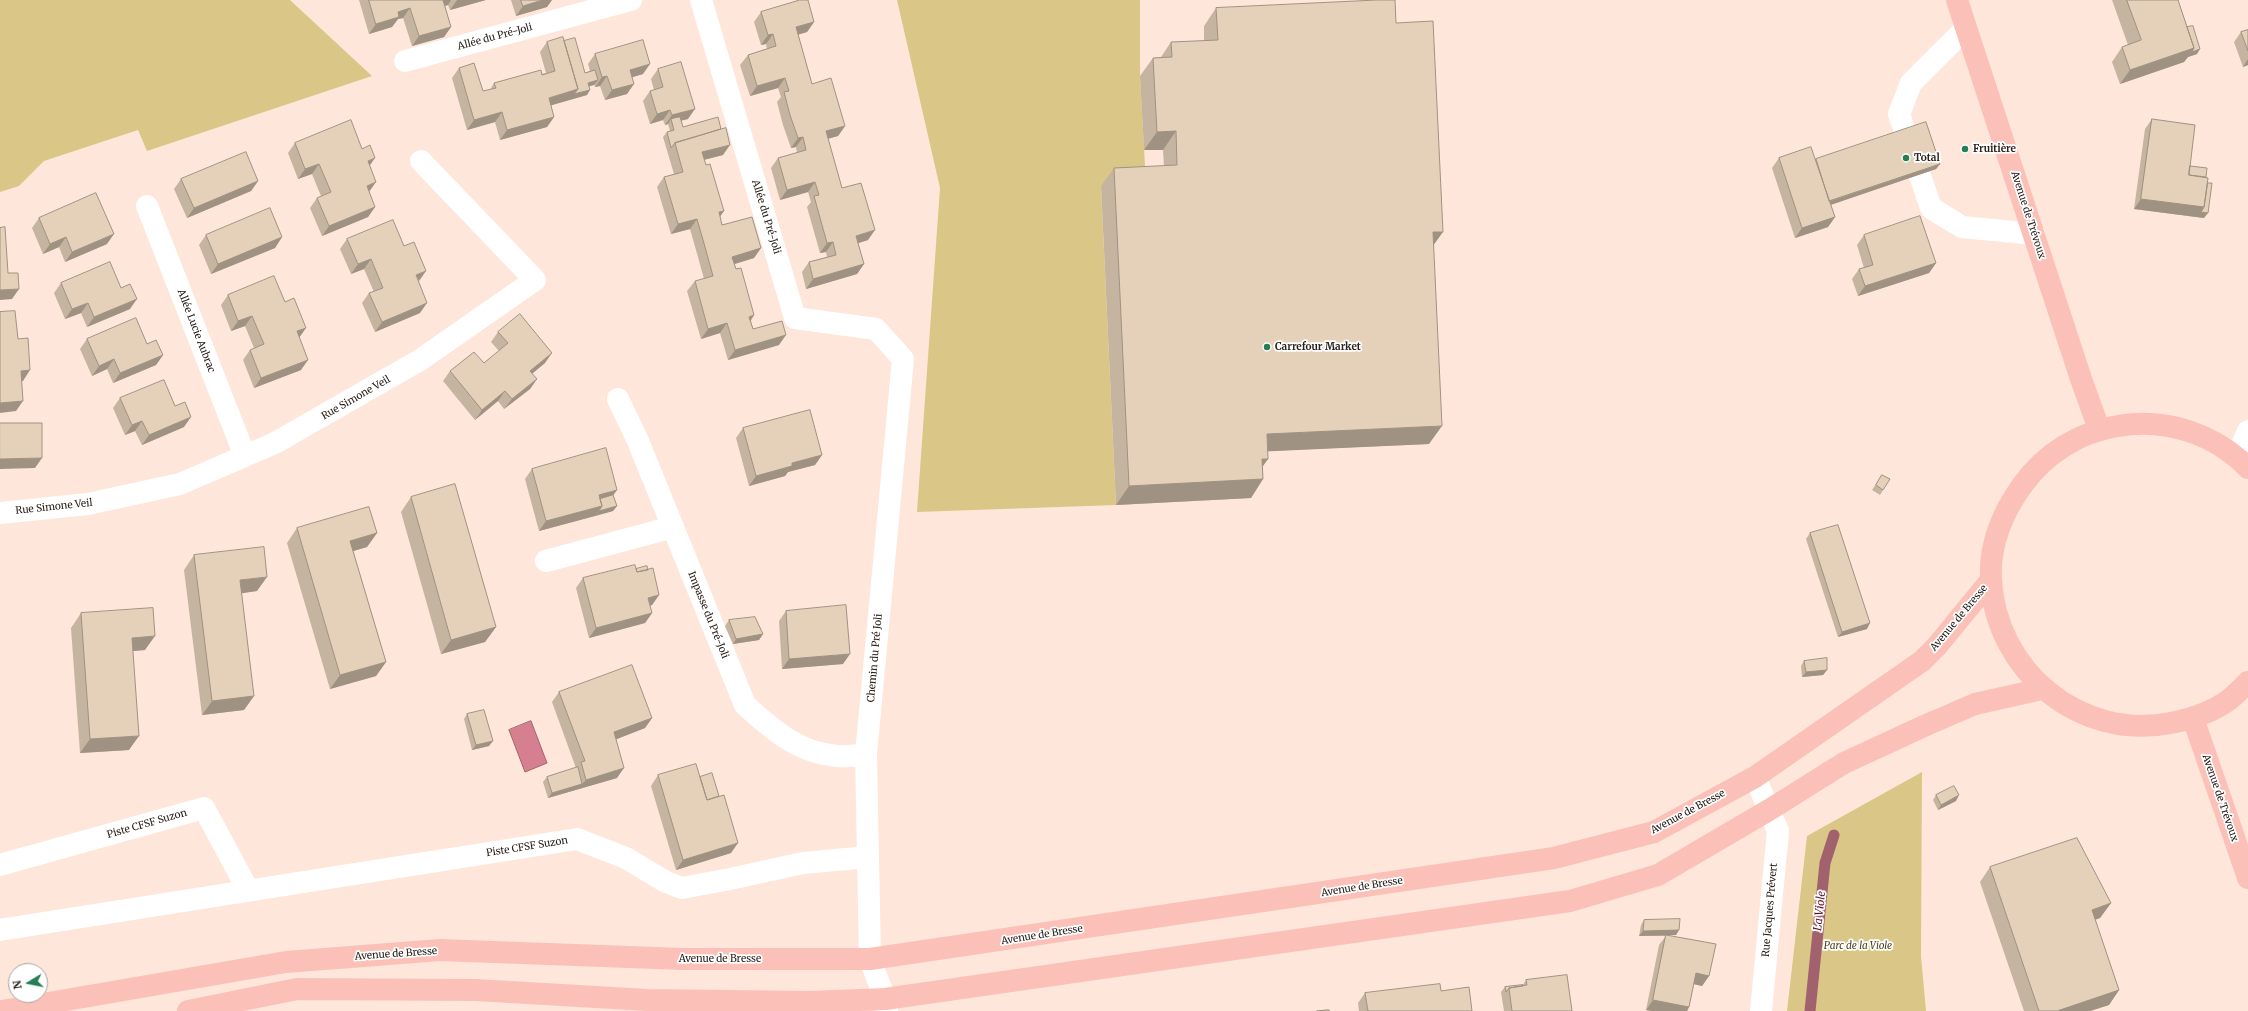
<!DOCTYPE html>
<html>
<head>
<meta charset="utf-8">
<style>
	body { margin:0 }
	#map { position:relative; width:2248px; height:1011px; overflow:hidden; background:#fee6da; font-family:Merriweather,serif }
	canvas { display:block }
	.north { position:absolute; left:8px; top:963px; width:40px; height:40px; box-sizing:border-box; background:#fff; border:1px solid #aaa6a3; border-radius:50%; rotate:260deg; font-size:11px; font-weight:700; line-height:16px; text-align:center; color:#2a201a }
	.north::after { content:''; display:block; margin:auto; width:14px; height:18px; background:#237f54; clip-path:polygon(50% 0,100% 100%,50% 72%,0 100%) }
</style>
</head>
<body>
<div id="map">
<canvas width="2248" height="1011"></canvas>
<div class="north">N</div>
</div>
<script>
const c = document.querySelector('canvas').getContext('2d');
c.lineJoin = 'round';
function paint(path, color) { c.fillStyle = color; c.fill(path, 'evenodd'); }
function stroke(path, color, width, dash) { c.strokeStyle = color; c.lineWidth = width; c.lineCap = dash ? 'butt' : 'round'; c.setLineDash(dash || []); c.stroke(path); }
function write(font, color, halo, rows, align = 'center') {
  c.font = font + ' Merriweather,serif'; c.lineWidth = 3.5; c.setLineDash([]); c.textBaseline = 'middle'; c.strokeStyle = halo; c.fillStyle = color; for (const [text, x, y, turn = 0] of rows) {
    c.save(); c.translate(x, y); c.rotate((+turn || 0) * Math.PI / 180); c.textAlign = isNaN(turn) ? turn : align; if (halo) c.strokeText(text, 0, 0); c.fillText(text, 0, 0); c.restore();
  }
}
paint(new Path2D(`
	M0,0h290l82,76 -225,75 -9,-21 -94,31 -25,25 -19,6z
	M897,0h243v76l6,108 -45,3 15,318 -199,7 23,-324z
	M1922,772l-1,184 5,55h-139l20,-175z`), '#dac787');
const water = new Path2D(`
	M531,721l16,42 -22,9 -16,-42z`);
paint(water, '#d57f90');
stroke(water, '#a2626d', 1);
stroke(new Path2D(`
	M1810,1011l15,-148 9,-28`), '#a2626d', 11);
stroke(new Path2D(`
	M701,0l94,318 81,11 27,30 -37,395 4,205 15,40 2,12
	M1966,28l-55,55 -12,31 32,94 31,19 72,7
	M405,61l226,-61
	M147,206l98,250
	M618,399l20,42 107,264c28,25 53,48 93,51 9,1 19,-1 28,-2
	M2237,456l11,-25
	M0,513l88,-9 92,-20 95,-41 145,-83 115,-80 -114,-119
	M546,561l127,-34
	M1755,777l23,54 -17,180
	M0,865l204,-57 44,82
	M0,930l577,-91 49,19 40,24 16,6 48,-9 73,-16 65,-6`), '#fff', 22);
stroke(new Path2D(`
	M1957,0l124,379 18,50
	M2248,468c-34,-35 -83,-50 -130,-42 -39,6 -74,28 -97,61 -19,27 -32,59 -30,93 5,91 89,161 180,143 20,-4 42,-11 59,-24 6,-5 12,-11 18,-17
	M2193,718l55,160
	M2,1011l284,-49 154,-12 243,9h187l684,-101 100,-26 101,-55 167,-116 15,-15 54,-66
	M188,1011l109,-22 179,1 171,10 164,2 74,-3 685,-98 88,-26 111,-65 75,-47 80,-37 51,-22 67,-15`), '#fbc1b8', 22);
paint(new Path2D(`
	M359,0h127l-36,10 -2,-5 -3,1 6,21 -7,10 -32,9 -9,-28 -5,1 -6,8 -23,7z
	M511,0h41l-5,7 -31,9z
	M2112,0h66l19,54 -9,3 -4,5 -64,22 -8,-22 10,-15 6,-2z
	M1216,8l180,15 37,222 -4,199 -162,7 1,8 -5,7v13l-12,19 -135,7 -15,-319 13,-18 50,-2 -1,-16h-19l-4,-74 13,-18 8,-1 10,-15 33,-1v-15z
	M761,12l53,10 -7,10 -9,3 14,49 33,42 -7,10 -10,3 14,49 26,52 -10,3 6,21 -7,10 -51,15 -4,-17 7,-10 18,-5 -1,-5 -6,1 -13,-46 4,-5 -3,-10 -28,8 -9,-32 7,-10 19,-5 -1,-6 -5,1 -8,-23 -6,-23 4,-5 -3,-9 -28,8 -10,-31 8,-10 19,-6 -1,-5 -5,1 -7,-23z
	M2248,30v35l-5,2 -9,-25 7,-10z
	M564,41l21,32 5,-2 -2,-7 7,-10 48,20 -11,3 -5,17 -22,6 -5,-14 -5,1 -1,-3 -5,2 -2,9 -36,10 3,12 -7,10 -47,13 -5,-18 -28,8 -15,-52 7,-10 24,23 7,-1 4,-7 52,-10 -6,-21 7,-10z
	M658,69l30,50 -7,1 2,7 40,28 -19,5 18,65 39,23 -7,10 -20,6 2,5 18,46 -3,6 2,8 26,16 -51,15 -8,-27 -19,6 -14,-48 8,-10 9,-2 -6,-22 -8,-28 -19,5 -14,-47 7,-10 10,-3 -11,-37 4,-5 3,-1 -2,-7 -3,1 -2,-5 -13,4 -7,-23 7,-10 4,-1 -3,-11z
	M2152,119l38,47 16,11 2,6 -4,35 -70,-9 11,-80z
	M295,143l67,6 8,17 -1,26 6,15 -7,10 -46,19 -12,-28 7,-10 4,-2 -9,-22 -14,5 -10,-26z
	M1779,158l37,1 124,5 -4,5 -105,36 4,12 -7,10 -33,11 -23,-70z
	M181,179l77,2 -7,10 -64,27 -13,-29z
	M39,218l68,26 -42,18 -6,-15 -16,7 -11,-26z
	M206,235l76,2 -7,11 -64,26 -12,-29z
	M1864,235l72,28 -7,10 -71,23 -6,-17 7,-10 5,-1 -7,-23z
	M347,239l72,42 1,32 -45,19 -13,-29 7,-10 5,-1 -10,-23 -13,5 -11,-25z
	M61,283l69,26 -43,18 -6,-14 -16,6 -11,-26z
	M228,295l71,43 2,32 -47,18 -11,-28 7,-10 4,-2 -9,-22 -14,5 -10,-26z
	M498,332l47,31 -13,11 5,5 -7,10 -26,20 -6,-8 -23,19 -32,-39 7,-10 34,-8 15,-12 -8,-9z
	M87,339l60,5 16,11 -7,10 -43,18 -6,-14 -15,7 -12,-27z
	M120,398l64,29 -42,18 -7,-14 -10,4 -12,-27z
	M743,428l79,27 -7,10 -27,7 -3,4 -36,10 -13,-48z
	M532,469l81,26 4,11 -4,5 -74,20 -14,-52z
	M1882,475l8,4 -10,16 -8,-5z
	M411,497l85,130 -11,15 -44,12 -40,-142z
	M297,528l80,5 -10,14 -14,4 33,111 -10,14 -46,13 -43,-146z
	M1810,533l57,96 -29,8 -32,-98z
	M194,555l63,36 -16,2 13,103 -10,14 -42,5 -18,-145z
	M636,569l23,26 -7,10 -2,1 2,7 -7,10 -56,15 -13,-50 7,-10z
	M786,611l57,53 -61,5 -3,-48z
	M81,613l64,37 -12,1 -4,99 -49,3 -9,-125z
	M729,620l34,14 -4,6 -26,4 -8,-18z
	M1804,661l23,9 -4,5 -21,2 -1,-11z
	M559,692l93,26 -7,10 -29,11 1,39 -69,20 -5,-16 4,-5 29,-9 -24,-66z
	M467,714l22,32 -17,4 -8,-31z
	M658,775l42,2 31,76 -55,17 -25,-84z
	M1936,795l20,6 -18,9 -5,-10z
	M1990,867l121,36 -11,15 -5,2 24,70 -10,15 -19,6h-66l-44,-129z
	M1644,920l35,10 -3,5h-8l41,41 -7,10 -8,-2 -5,23 -2,4h-35l-6,-1 13,-65 7,-9h-27l2,-11z
	M1526,980l46,31h-68l-3,-19 4,-5 18,-2z
	M1441,991l31,20h-113l-1,-8 7,-10z`), '#c5b49f');
paint(new Path2D(`
	M441,0h10l-3,5 -12,3z
	M457,0h29l-36,10z
	M543,0h9l-5,7 -31,9 7,-10z
	M410,8l-7,10 -5,1 -6,8 -23,7 7,-10 22,-12z
	M814,22l-7,10 -18,5 7,-10z
	M451,27l-7,10 -32,9 7,-10z
	M773,34l-7,10 -5,1 7,-10z
	M2194,48l6,1 -3,5 -9,3 -4,5 -64,22 10,-14z
	M2248,59v6l-5,2z
	M650,64l-7,10 -20,6 7,-10z
	M607,76l-7,10 -5,1 7,-10z
	M785,78l-7,10 -28,8 7,-10z
	M598,80l-4,5 -10,3 4,-5z
	M634,84l-7,10 -22,6 7,-10z
	M578,89l12,1 -3,5 -45,13 7,-10z
	M695,109l-7,10 -16,4 -1,-4 -3,5 -3,1 7,-10z
	M670,110l-7,10 -13,4 7,-10z
	M502,112l-7,10 -28,8 7,-10z
	M554,117l-7,10 -47,13 7,-10z
	M845,126l-7,10 -19,5 7,-10z
	M1176,131l-13,19h-19l13,-18z
	M803,137l-7,10 -5,1 7,-10z
	M730,145l-7,10 -28,7 7,-10z
	M375,158l-7,10v-7z
	M319,164l-7,10 -14,5 7,-10z
	M1940,164l-4,5 -115,39 4,-5z
	M258,181l-7,10 -64,27 7,-10z
	M376,182l-7,10 -2,-6z
	M815,182l-7,10 -28,8 7,-10z
	M2141,199l63,8 4,6 -4,5 -70,-9z
	M375,207l-7,10 -46,19 7,-10z
	M724,211l-7,10 2,-9z
	M1835,217l-7,10 -33,11 7,-10z
	M697,219l-7,10 -19,5 7,-10z
	M875,230l-7,10 -19,6 7,-10z
	M1433,232h10l-13,18z
	M114,234l-7,10 -42,18 7,-10z
	M66,237l-7,10 -16,7 7,-10z
	M282,237l-7,11 -64,26 7,-10z
	M833,242l-7,10 -6,1 7,-10z
	M761,248l-7,10 -29,9 7,-10z
	M371,259l-7,10 -13,5 7,-10z
	M1936,263l-7,10 -71,23 7,-10z
	M864,264l-7,10 -51,15 7,-10z
	M426,271l-7,10 -3,-6z
	M19,289l-7,10 -12,1v-10z
	M137,299l-7,10 -43,18 7,-10z
	M88,303l-7,10 -16,6 7,-10z
	M427,303l-7,10 -45,19 7,-10z
	M754,315l-7,10 2,-8z
	M252,316l-7,10 -14,5 7,-10z
	M727,323l-7,10 -19,6 7,-10z
	M306,328l-7,10 -2,-7z
	M786,335l-7,10 -51,15 7,-10z
	M552,353l-7,10 -22,18 7,-10z
	M163,355l-7,10 -43,18 7,-10z
	M114,359l-7,10 -15,7 7,-10z
	M308,360l-7,10 -47,18 7,-10z
	M30,370l-7,11h-9l7,-10z
	M537,379l-7,10 -26,20 8,-10z
	M505,391l-7,10 -23,19 7,-10z
	M23,401l-7,10 -16,2v-10z
	M191,417l-7,10 -42,18 7,-10z
	M142,421l-7,10 -10,4 7,-10z
	M1442,426l-13,18 -175,8 13,-18z
	M822,455l-7,10 -27,7 -3,4 -36,10 7,-10 36,-13z
	M42,458l-7,10 -35,1v-10z
	M1262,459h6l-13,18z
	M1263,479l-12,19 -135,7 13,-19z
	M617,490l-7,10 -13,4 2,-9z
	M602,506l-7,10 -56,15 7,-10z
	M617,506l-4,5 -18,5 4,-5z
	M377,533l-10,14 -27,8 10,-14z
	M267,577l-10,14 -27,4 10,-15z
	M659,595l-7,10 -11,3 7,-10z
	M652,613l-7,10 -56,15 7,-10z
	M1870,623l-3,6 -29,8 4,-5z
	M496,627l-11,15 -44,12 10,-14z
	M763,634l-4,6 -26,4 3,-5z
	M155,636l-10,14 -23,2 10,-14z
	M850,654l-7,10 -61,5 7,-10z
	M386,662l-10,14 -46,13 10,-14z
	M1827,670l-4,5 -21,2 4,-5z
	M254,696l-10,14 -42,5 10,-14z
	M652,718l-7,10 -38,15 7,-11z
	M139,736l-10,14 -49,3 10,-14z
	M493,741l-4,5 -17,4 4,-5z
	M624,768l-7,10 -69,20 4,-5 30,-9 4,-4z
	M1959,795l-3,6 -18,9 3,-5z
	M738,843l-7,10 -55,17 7,-10z
	M2111,903l-11,15 -18,6 10,-14z
	M1679,930l-3,5 -37,1 4,-5z
	M1696,973l13,3 -7,10 -13,-3z
	M2119,990l-10,15 -19,6h-33z
	M1653,1000l36,7 -2,4h-35l-6,-1z`), '#a09282');
const building = new Path2D(`
	M369,0h74l8,27 -32,9 -9,-28 -12,4 1,5 -23,7z
	M521,0h22l-20,6z
	M800,0h8l6,22 -18,5 16,57 19,-6 14,48 -19,5 16,57 19,-5 14,47 -19,6 8,28 -51,15 -4,-17 27,-7 -3,-13 -6,1 -13,-47 5,-1 -4,-13 -28,8 -9,-32 28,-8 -3,-13 -5,1 -8,-23 -6,-23 5,-1 -4,-13 -28,8 -9,-31 28,-9 -3,-12 -5,1 -7,-23z
	M1377,0h18l1,23 37,-2 10,211h-10l9,194 -175,8 1,25h-6l1,20 -134,7 -15,-318 63,-3 -1,-34 -19,1 -4,-74 19,-1 -1,-15 47,-2 -2,-32z
	M2127,0h51l16,48 -64,22 -8,-23 19,-7z
	M2193,26l7,23 -8,3 2,-4 -7,-21z
	M2248,30v21l-7,-19z
	M563,37l15,52 -29,9 5,19 -47,13 -5,-18 -28,8 -15,-52 15,-5 9,28 13,-3 -2,-5 47,-13 1,5 13,-4 -8,-29z
	M575,38l10,35 10,-3 3,10 -10,3 2,7 -16,4 4,-5 -14,-48z
	M643,40l7,24 -20,6 4,14 -22,6 -5,-14 -5,1 -7,-23z
	M681,62l14,47 -23,6 -2,-5 -13,4 -7,-23 13,-4 -5,-18z
	M680,117l3,10 35,-10 3,12 -46,14 -4,5 -4,-16 7,-2 -3,-11z
	M2152,119l43,6 -6,50 19,3 -4,29 -63,-8z
	M351,120l11,29 8,-4 5,13 -7,3 8,21 -9,4 8,21 -46,19 -12,-28 14,-6 -12,-28 -14,5 -10,-26z
	M1926,122l14,42 -111,37 -13,-42z
	M726,128l4,17 -28,7 4,13 4,-1 14,47 -5,1 3,13 30,-8 9,31 -29,9 4,12 5,-1 13,47 -5,2 4,12 29,-8 4,14 -51,15 -8,-27 -19,6 -13,-48 18,-5 -8,-29 -8,-28 -19,5 -14,-47 19,-5 -8,-29z
	M1811,147l24,70 -33,11 -23,-70z
	M246,152l12,29 -64,27 -13,-29z
	M2190,166l17,2 -1,9 -17,-2z
	M2208,183h4l-4,30 -7,-1 3,-5z
	M96,193l18,41 -42,18 -6,-15 -16,7 -11,-26z
	M270,208l12,29 -64,27 -12,-29z
	M1920,216l16,47 -71,23 -6,-17 14,-4 -9,-30z
	M393,220l11,26 10,-4 12,29 -10,4 11,28 -45,19 -13,-29 14,-5 -12,-29 -13,5 -11,-25z
	M5,227l3,46h10l1,16 -19,1v-62z
	M110,262l11,26 9,-4 7,15 -43,18 -6,-14 -16,6 -11,-26z
	M274,276l11,26 9,-4 12,30 -9,3 11,29 -47,18 -11,-28 14,-6 -12,-28 -14,5 -10,-26z
	M15,311l3,28 10,-1 2,32 -9,1 2,30 -23,2v-91z
	M520,314l32,39 -22,18 7,8 -25,20 -7,-8 -23,19 -32,-39 24,-19 10,11 24,-20 -10,-11z
	M136,318l11,26 9,-4 7,15 -43,18 -6,-14 -15,7 -12,-27z
	M164,380l11,26 10,-4 6,15 -42,18 -7,-14 -10,4 -12,-27z
	M810,410l12,45 -30,8v3l-36,10 -13,-48z
	M0,423h42v35l-42,1z
	M606,448l11,42 -18,5 3,11 -56,15 -14,-52z
	M1882,475l8,4 -7,11 -7,-5z
	M455,484l41,143 -45,13 -40,-143z
	M613,495l4,11 -18,5 3,-5 -2,-7z
	M369,507l8,26 -27,8 36,121 -46,13 -43,-147z
	M1838,525l32,98 -28,9 -32,-99z
	M264,547l3,30 -27,3 14,116 -42,5 -18,-146z
	M635,565l2,7 16,-4 6,27 -11,3 4,15 -56,15 -13,-50z
	M647,566l1,4 -11,2 -1,-3z
	M846,605l4,49 -61,5 -3,-48z
	M153,608l2,28 -23,2 7,98 -49,3 -9,-126z
	M755,617l8,17 -27,5 -7,-19z
	M1827,658v12l-21,2 -2,-11z
	M632,665l20,53 -38,14 10,36 -38,12 -5,-18 4,-1 -26,-69z
	M484,710l9,31 -17,4 -9,-31z
	M696,764l11,36 17,-5 14,48 -55,17 -25,-85z
	M578,767l4,17 -30,9 -5,-16z
	M712,773l7,23 -12,4 -7,-23z
	M1954,786l5,9 -18,10 -5,-10z
	M2077,838l34,65 -19,7 27,80 -62,21h-18l-49,-144z
	M1680,919l-1,11 -36,1 1,-11z
	M1666,935l50,9 -7,32 -13,-3 -7,34 -36,-7z
	M1567,975l5,36h-60l-3,-23 18,-3 -1,-5z
	M1440,984l1,7 28,-4 3,24h-104l-3,-18z
	M1523,985v1l-14,2 -3,4 -1,-5z
	M1329,1010l1,1h-13z`);
paint(building, '#e5d1b9');
stroke(building, '#a09282', 1);
for (const [x, y, r, color] of [
	[1965,149,4,"#237f54"],
	[1906,158,4,"#237f54"],
	[1267,347,4,"#237f54"]
]) { const dot = new Path2D(); dot.arc(x, y, r, 0, 2 * Math.PI); c.fillStyle = color; c.fill(dot); stroke(dot, '#fff', 1.5); }
write('10px', '#2a201a', '#fff', [
	["Allée du Pré-Joli",495,37,-15],
	["Avenue de Trévoux",2028,215,72],
	["Allée du Pré-Joli",766,217,73],
	["Allée Lucie Aubrac",196,331,69],
	["Rue Simone Veil",356,398,-30],
	["Rue Simone Veil",54,507,-6],
	["Impasse du Pré-Joli",708,615,68],
	["Avenue de Bresse",1959,618,-50],
	["Chemin du Pré Joli",875,658,-85],
	["Avenue de Trévoux",2220,798,71],
	["Avenue de Bresse",1688,812,-28],
	["Piste CFSF Suzon",147,824,-16],
	["Piste CFSF Suzon",527,847,-9],
	["Avenue de Bresse",1362,887,-9],
	["Rue Jacques Prévert",1770,910,-85],
	["Avenue de Bresse",1042,935,-9],
	["Avenue de Bresse",396,954,-4],
	["Avenue de Bresse",720,959]
]);
write('bold 10px', '#2a201a', '#fff', [
	["Fruitière",1973,149],
	["Total",1914,158],
	["Carrefour Market",1275,347]
], 'left');
write('italic 10px', '#4d431e', '#fff', [
	["Parc de la Viole",1858,946]
]);
write('italic 11px', '#5b0d27', '#fff', [
	["La Viole",1820,911,-84]
]);
</script>
</body>
</html>
